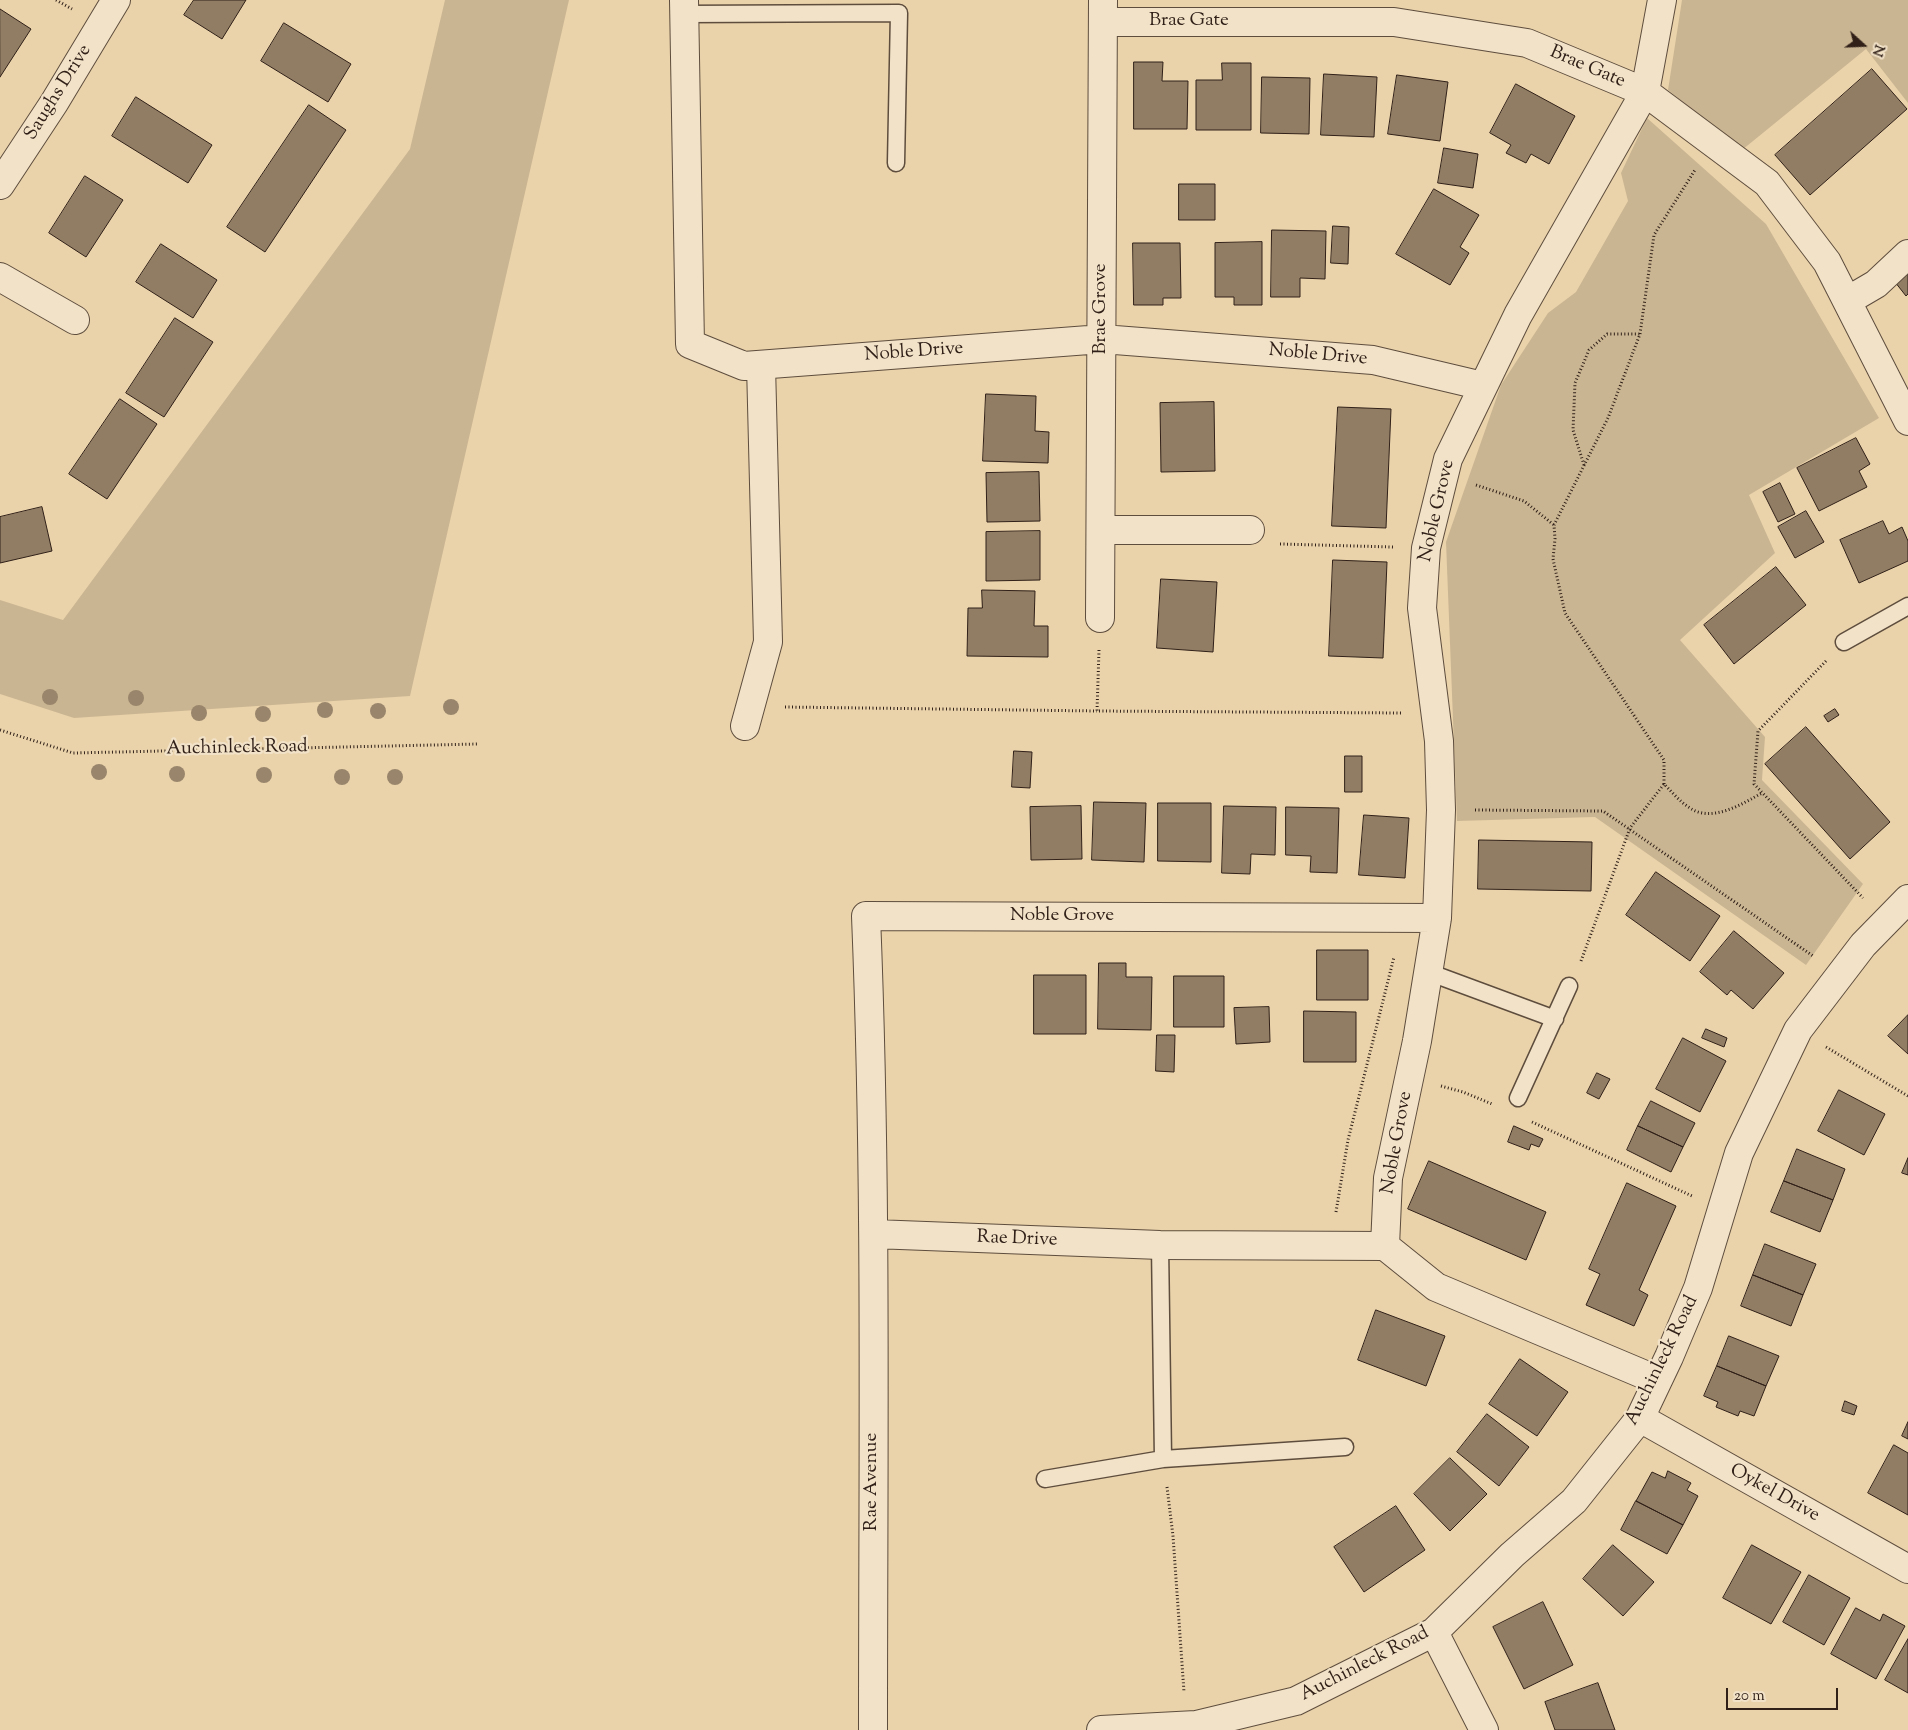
<!DOCTYPE html>
<html>
<head>
<meta charset="utf-8">
<style>
	body { margin:0 }
	#map { position:relative; width:1908px; height:1730px; overflow:hidden; background:#ead3ab; font-family:"Sorts Mill Goudy",serif }
	canvas { display:block }
	.north { position:absolute; left:1838px; top:20px; width:50px; height:50px; -webkit-text-stroke:4px #f1e2c8; paint-order:stroke; rotate:110deg; font-size:14px; font-weight:700; line-height:20px; text-align:center; color:#302018 }
	.north::after { content:''; display:block; margin:auto; width:18px; height:22px; background:#302018; clip-path:polygon(50% 0,100% 100%,50% 72%,0 100%) }
	.scale { position:absolute; left:1726px; top:1688px; width:112px; height:22px; box-sizing:border-box; border:2px solid #302018; border-top:0; padding-left:6px; font-size:15px; line-height:18px; white-space:nowrap; color:#302018; -webkit-text-stroke:4px #f1e2c8; paint-order:stroke }
</style>
</head>
<body>
<div id="map">
<canvas width="1908" height="1730"></canvas>
<div class="north">N</div>
<div class="scale">20 m</div>
</div>
<script>
const c = document.querySelector('canvas').getContext('2d');
c.lineJoin = 'round';
function paint(path, color) { c.fillStyle = color; c.fill(path, 'evenodd'); }
function stroke(path, color, width, dash) { c.strokeStyle = color; c.lineWidth = width; c.lineCap = dash ? 'butt' : 'round'; c.setLineDash(dash || []); c.stroke(path); }
function write(font, color, halo, rows, align = 'center') {
  c.font = font + ' "Sorts Mill Goudy",serif'; c.lineWidth = 4.5; c.setLineDash([]); c.textBaseline = 'middle'; c.strokeStyle = halo; c.fillStyle = color; for (const [text, x, y, turn = 0] of rows) {
    c.save(); c.translate(x, y); c.rotate((+turn || 0) * Math.PI / 180); c.textAlign = isNaN(turn) ? turn : align; if (halo) c.strokeText(text, 0, 0); c.fillText(text, 0, 0); c.restore();
  }
}
paint(new Path2D(`
	M445,0h124l-159,696 -336,22 -74,-24v-94l63,20 347,-471z
	M1682,0h226v103l-42,-54 -124,101 -74,-60z
	M1647,118l119,106 113,194 -130,77 26,58 -95,87 85,97 -3,43 101,104 -57,81 -211,-148 -138,4 -11,-279 55,-157 47,-72 28,-21 52,-91 -7,-28z`), '#cab592');
const building = new Path2D(`
	M194,0h52l-24,39 -38,-24z
	M0,9l31,20 -31,48z
	M284,23l67,41 -23,38 -67,-41z
	M1134,62h29l-1,19h26l-1,48h-53z
	M1222,63h29v67h-55v-50h26z
	M1872,69l35,40 -97,86 -35,-40z
	M1324,74l53,3 -3,60 -53,-2z
	M1397,75l51,7 -8,59 -52,-7z
	M1262,77l48,1 -1,56 -48,-1z
	M1516,84l59,32 -26,48 -18,-10 -5,9 -20,-10 5,-8 -21,-12z
	M136,97l76,48 -24,38 -76,-47z
	M309,105l37,25 -81,122 -38,-25z
	M1444,148l34,6 -5,34 -35,-5z
	M85,176l38,24 -37,57 -37,-24z
	M1179,184h36v36h-36z
	M1434,189l45,26 -19,32 9,6 -19,32 -54,-31z
	M1333,226l16,1 -1,37 -17,-1z
	M1272,230l54,1 -1,48 -25,-1v19h-29z
	M1262,242v63h-28v-8h-19v-54z
	M1133,243h47l1,55h-18v7h-29z
	M161,244l56,36 -24,38 -57,-36z
	M1908,272v22l-2,2 -11,-14z
	M175,318l38,24 -49,75 -38,-24z
	M986,394l50,2 -1,35 14,1 -1,31 -65,-2z
	M120,399l37,25 -50,75 -38,-25z
	M1214,402l1,69 -54,1 -1,-69z
	M1338,407l53,2 -5,119 -54,-2z
	M1856,438l14,26 -11,7 8,16 -48,24 -22,-43z
	M1039,472l1,49 -53,1 -1,-49z
	M1780,483l15,31 -17,8 -15,-30z
	M42,507l10,44 -52,12v-46z
	M1806,511l18,31 -29,16 -17,-31z
	M1883,521l6,13 13,-7 6,14v20l-49,22 -19,-43z
	M1040,531v49l-54,1v-49z
	M1333,560l54,2 -4,96 -54,-2z
	M1776,567l30,38 -72,59 -30,-39z
	M1161,579l56,3 -4,70 -56,-4z
	M982,590l53,1 -1,35h14v31l-81,-1 1,-48h14z
	M1835,709l4,6 -11,7 -4,-6z
	M1806,727l84,95 -40,37 -85,-95z
	M1014,751l18,1 -2,36 -18,-1z
	M1345,756h17v36h-17z
	M1094,802l52,1 -2,59 -52,-2z
	M1158,803h53v59l-53,-1z
	M1081,806l1,53 -51,1 -1,-53z
	M1224,806l52,1 -1,48 -24,-1 -1,20 -28,-1z
	M1286,807l53,1 -2,65 -27,-1 1,-16 -25,-1z
	M1364,815l45,3 -4,60 -46,-3z
	M1479,840l113,2 -1,49 -113,-2z
	M1656,872l64,44 -30,45 -64,-46z
	M1734,931l50,42 -31,36 -22,-19 -4,5 -27,-23z
	M1317,950h51v50h-51z
	M1099,963h27v14h26l-1,53 -53,-1z
	M1034,975h52v59h-52z
	M1174,976h50v51h-50z
	M1269,1007l1,35 -34,2 -2,-36z
	M1304,1011l52,1v50h-52z
	M1908,1015v39l-20,-18z
	M1706,1029l21,9 -3,9 -22,-9z
	M1157,1035h18l-1,37 -18,-1z
	M1683,1038l43,23 -26,51 -44,-23z
	M1597,1073l13,6 -11,20 -12,-6z
	M1839,1090l46,24 -21,41 -46,-24z
	M1651,1101l44,22 -12,24 -45,-21z
	M1514,1126l29,13 -4,8 -8,-3 -2,6 -21,-8z
	M1638,1126l45,21 -12,25 -44,-22z
	M1797,1149l48,20 -12,31 -49,-19z
	M1908,1158v17l-6,-2z
	M1429,1161l117,51 -20,48 -118,-51z
	M1784,1181l49,19 -13,32 -49,-20z
	M1627,1183l49,23 -37,84 9,5 -14,31 -48,-21 14,-31 -11,-5z
	M1765,1244l51,20 -13,31 -50,-20z
	M1753,1275l50,20 -12,31 -50,-20z
	M1376,1310l69,26 -19,50 -68,-26z
	M1729,1336l50,20 -13,30 -49,-20z
	M1520,1359l48,33 -31,44 -48,-32z
	M1717,1366l49,20 -12,30 -14,-5 -2,5 -22,-9 2,-5 -14,-6z
	M1845,1401l12,5 -3,9 -12,-4z
	M1487,1414l42,33 -30,39 -42,-34z
	M1908,1422v17l-6,-3z
	M1894,1445l14,8v62l-40,-22z
	M1450,1458l37,36 -37,37 -36,-37z
	M1668,1471l23,12 -4,7 11,6 -15,29 -47,-24 16,-29 13,6z
	M1636,1501l47,24 -16,29 -46,-24z
	M1396,1506l29,44 -61,42 -30,-45z
	M1613,1545l41,37 -31,34 -40,-37z
	M1752,1545l49,27 -30,52 -48,-26z
	M1809,1575l41,23 -26,47 -41,-23z
	M1543,1602l30,63 -49,24 -31,-62z
	M1856,1608l24,13 3,-7 22,12 -29,53 -45,-25z
	M1908,1639v54l-23,-13z
	M1598,1683l17,47h-60l-10,-28z`);
paint(building, '#917d64');
stroke(building, '#302018', 1);
const service = new Path2D(`
	M684,14l215,-1 -3,150
	M1844,642l64,-36
	M1428,972l127,47
	M1518,1098l51,-112
	M1160,1245l3,214
	M1045,1479l118,-20 182,-12`);
const minor = new Path2D(`
	M684,0l6,344 54,22 358,-27 271,21 110,26
	M1103,22h291l133,21 118,49 122,91 60,79 81,159
	M0,185l54,-82 62,-103
	M0,277l75,43
	M1847,301l29,-17 32,-30
	M1101,530h149
	M1100,618l3,-618
	M745,726l23,-84 -7,-277
	M874,1234l286,11 225,1
	M1657,1380l-221,-93 -51,-41 3,-68 29,-137 20,-123 4,-108 -2,-69 -17,-133 4,-60 22,-89 70,-144 127,-223 17,-92
	M1640,1418l268,151
	M1434,1632l50,98
	M873,1730c0,-271 4,-543 -7,-814l571,2
	M1101,1730l95,-5 100,-24 138,-69 78,-77 62,-54 66,-83 29,-61 29,-69 41,-135 59,-123 65,-85 45,-46`);
stroke(service, '#5e4d3d', 19);
stroke(minor, '#5e4d3d', 30);
stroke(new Path2D(`
	M56,0l16,9
	M1584,465l-11,-35 2,-47 14,-33 18,-16h33
	M1476,485l48,16 30,24
	M1280,544l113,3
	M1099,650l-2,61 305,2
	M1826,661l-68,70 -4,53 109,114
	M785,707l312,4
	M0,730l73,23 405,-9
	M1664,784v-24l-99,-147 -12,-54 2,-20 -1,-14 54,-107 32,-84 14,-99 41,-65
	M1475,810l128,1 210,145
	M1581,961l49,-133 34,-44c8,8 16,18 26,24 22,15 52,-4 72,-15
	M1826,1047l82,49
	M1441,1086l22,6 29,12
	M1532,1122l160,74
	M1336,1212l12,-72 46,-183
	M1167,1487l6,49 11,156`), '#302018', 3, [1, 2.5]);
stroke(service, '#f1e2c8', 16);
stroke(minor, '#f1e2c8', 28);
c.fillStyle = '#99856b';
for (const [x, y] of [
	[50,697],
	[136,698],
	[451,707],
	[325,710],
	[378,711],
	[199,713],
	[263,714],
	[99,772],
	[177,774],
	[264,775],
	[342,777],
	[395,777]
]) { c.beginPath(); c.arc(x, y, 8, 0, 2 * Math.PI); c.fill(); }
write('19px', '#302018', '#f1e2c8', [
	["Brae Gate",1189,22],
	["Brae Gate",1587,68,23],
	["Saughs Drive",59,93,-58],
	["Brae Grove",1102,309,-90],
	["Noble Drive",914,353,-4],
	["Noble Drive",1318,356,5],
	["Noble Grove",1438,511,-77],
	["Auchinleck Road",237,749,-1],
	["Noble Grove",1062,917],
	["Noble Grove",1398,1143,-80],
	["Rae Drive",1017,1240,2],
	["Auchinleck Road",1663,1361,-64],
	["Rae Avenue",873,1482,-90],
	["Oykel Drive",1774,1494,29],
	["Auchinleck Road",1365,1665,-27]
]);
</script>
</body>
</html>
